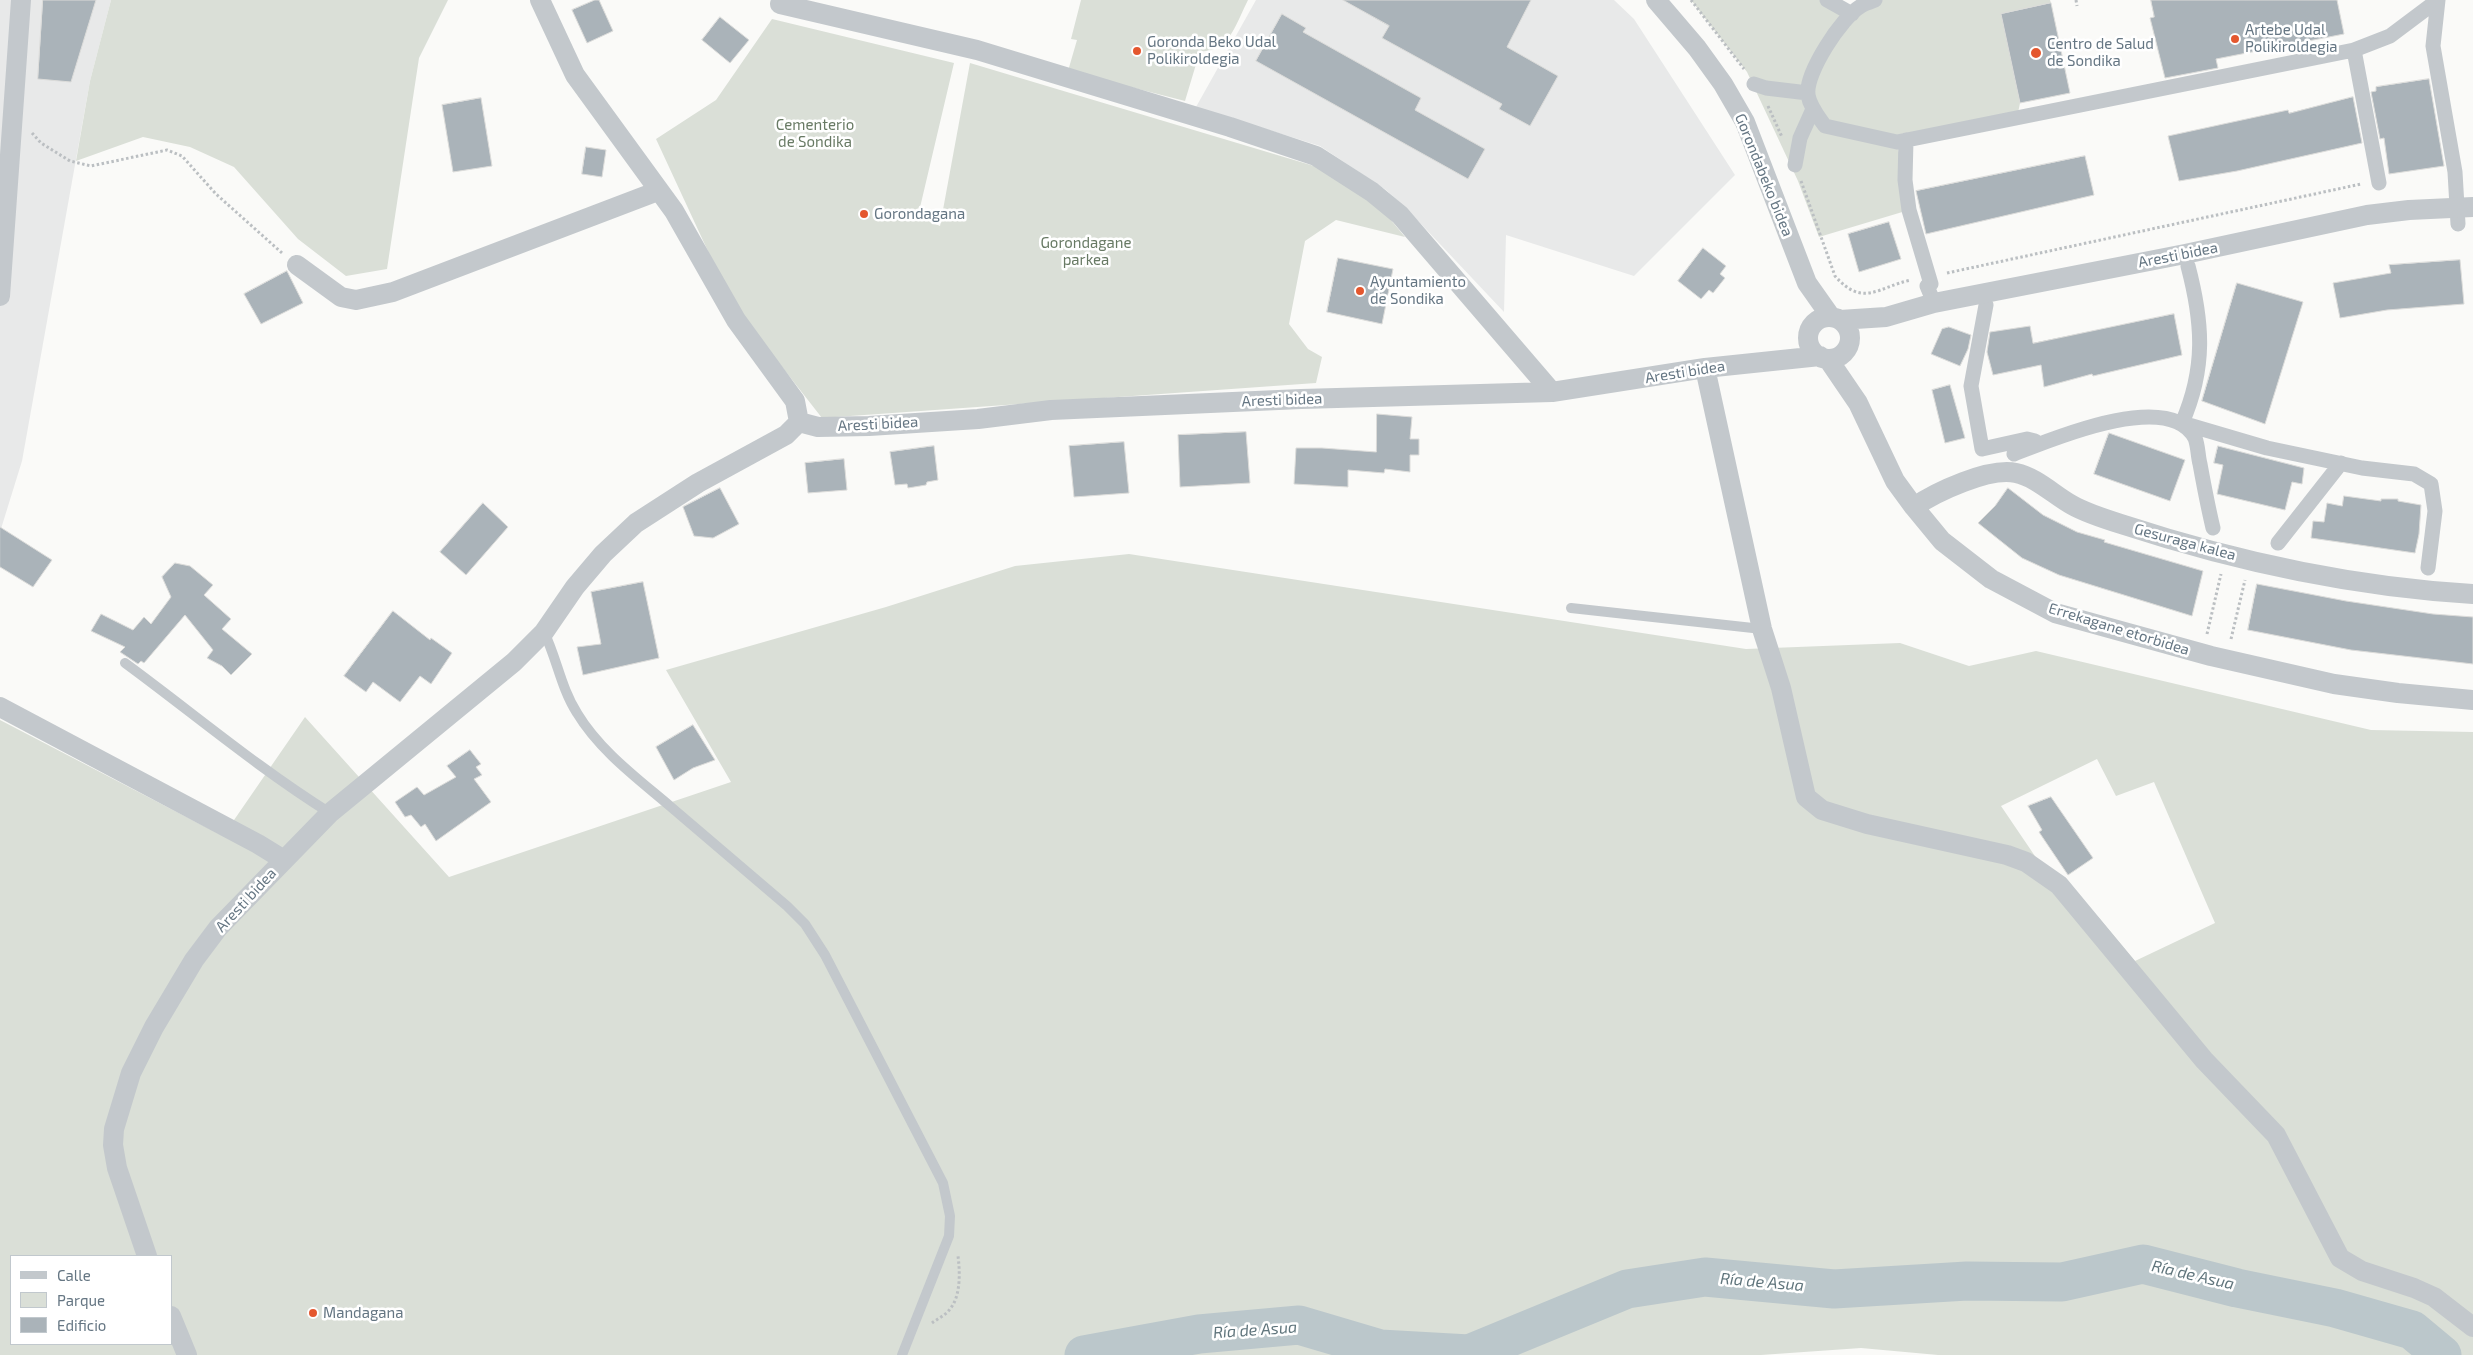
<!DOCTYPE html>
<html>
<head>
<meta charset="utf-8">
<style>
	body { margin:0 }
	#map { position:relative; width:2473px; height:1355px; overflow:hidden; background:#fafaf8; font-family:"Exo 2",sans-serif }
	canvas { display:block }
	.legend { position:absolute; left:10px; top:1255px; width:162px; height:90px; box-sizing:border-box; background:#fff; border:1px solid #c1c8cd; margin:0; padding:6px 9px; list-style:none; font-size:15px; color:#657683 }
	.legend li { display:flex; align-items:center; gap:10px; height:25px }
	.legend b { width:25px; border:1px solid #c1c8cd }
</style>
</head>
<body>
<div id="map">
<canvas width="2473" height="1355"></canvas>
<ul class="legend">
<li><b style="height:6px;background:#c3c8cc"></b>Calle</li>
<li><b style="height:14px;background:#dadfd7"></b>Parque</li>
<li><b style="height:14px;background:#aab3b9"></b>Edificio</li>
</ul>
</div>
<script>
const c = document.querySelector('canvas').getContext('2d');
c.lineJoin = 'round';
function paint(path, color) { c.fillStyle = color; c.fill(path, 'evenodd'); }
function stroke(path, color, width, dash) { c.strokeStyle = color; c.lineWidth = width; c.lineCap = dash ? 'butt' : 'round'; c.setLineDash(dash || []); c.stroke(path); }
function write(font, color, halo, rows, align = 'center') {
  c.font = font + ' "Exo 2",sans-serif'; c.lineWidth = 5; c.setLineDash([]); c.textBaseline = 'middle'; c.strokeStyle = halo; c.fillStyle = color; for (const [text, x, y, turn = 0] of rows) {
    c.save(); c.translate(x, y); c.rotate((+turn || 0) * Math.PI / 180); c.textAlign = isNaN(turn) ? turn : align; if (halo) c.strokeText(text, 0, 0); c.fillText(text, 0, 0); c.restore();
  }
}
paint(new Path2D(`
	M0,0h111l-21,81 -68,380 -22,71z
	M1256,0h358l20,19 101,156 -101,101 -128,-41 -2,77 -98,-104 -20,-18 -66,-44 -124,-39z`), '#e8e9e9');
paint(new Path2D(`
	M111,0h337l-29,58 -32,211 -41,7 -48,-37 -64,-72 -44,-20 -47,-10 -67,24 14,-80z
	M1081,0h167c-11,21 -19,54 -48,51l-15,50 -117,-30 9,-31 -6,-1z
	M1691,0h136l25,14 23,-14h175l1,3 -49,11 18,89 -3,15 -120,24 12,68 -90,27 -21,-56 -51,-109z
	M772,19l182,44 -36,153 22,10 30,-163 344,103 67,42 24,29 -69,-17 -31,21 -16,83 19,25 14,8 -6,26 -494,35 -90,-115 -76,-164 60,-39z
	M1129,554l617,95 154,-6 69,23 67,-15 335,79 102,2v623h-535l-77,-7 -100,7h-1761v-635l223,116 82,-119 144,160 282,-95 -65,-112 220,-63 129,-41zM2097,759l19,37 38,-14 61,141 -80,38 -36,-43 -58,-53 -40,-59zM11,1256h160v88h-160z`), '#dadfd7');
stroke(new Path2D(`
	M1084,1355l115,-21 100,-9 81,24 89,5 158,-65 78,-12 129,12 133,-8 95,1 81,-18 94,24 98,20 77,22 30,25`), '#bbc7cb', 39);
const building = new Path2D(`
	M43,0h53l-25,82 -33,-3z
	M595,0h4l14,31 -26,12 -15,-33z
	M1343,0h188l-24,47 51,29 -28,50 -31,-17 3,-5 -120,-66 7,-12z
	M2151,0h186l7,34 -128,25 2,9 -53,10 -15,-60 4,-1z
	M2051,3l19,90 -50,10 -19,-89z
	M1282,14l24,14 -3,4 118,66 -6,12 70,39 -17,30 -212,-118z
	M720,17l29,23 -19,23 -28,-23z
	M2429,79l15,87 -55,8 -5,-36 -4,1 -9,-47 5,-1v-4z
	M2353,97l9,46 -125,28 -58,10 -11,-45 120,-26 1,3z
	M481,98l11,68 -39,6 -11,-67z
	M586,147l20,3 -4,27 -20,-3z
	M2085,156l9,39 -168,39 -10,-43z
	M1889,222l12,37 -42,13 -11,-38z
	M1703,248l23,18 -6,8 5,4 -12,15 -4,-3 -8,9 -23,-18z
	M1338,258l55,11 -11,55 -55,-12z
	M2460,260l4,44 -77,6 -47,8 -7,-35 58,-10 -2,-8z
	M287,271l16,32 -42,21 -17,-30z
	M2237,283l66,19 -38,122 -63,-23z
	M2174,314l8,41 -89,21 -1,-2 -48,13 -3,-22 -48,10 -6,-23 3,-20 40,-6 3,17z
	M1949,327l22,8 -3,14 -8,17 -29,-12 11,-25z
	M1950,385l15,53 -20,5 -13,-53z
	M1377,414l35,3 -2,22h9v16h-9v17l-25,-3 -1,4 -36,-3v17l-54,-3 2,-36h26l54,4z
	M1246,432l4,51 -70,4 -2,-52z
	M2109,433l76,27 -15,41 -76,-27z
	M1124,442l5,51 -55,4 -5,-51z
	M934,446l4,34 -11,2 -1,3 -18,3 -1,-4 -12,1 -5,-33z
	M2218,446l86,22 -2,16 -10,-2 -7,28 -68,-16 6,-29 -9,-2z
	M844,459l3,31 -39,3 -3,-30z
	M720,488l19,36 -26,14 -19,-2 -11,-29z
	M2008,488l35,27 34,17 28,8 -1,2 99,29 -11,45 -133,-41 -37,-17 -44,-35 17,-17z
	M2344,496l37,5v-2h17v2l23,4 -2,29 -4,19 -104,-15 2,-17 11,1 3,-19 15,3z
	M483,503l25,24 -42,48 -26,-23z
	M0,527l52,33 -19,27 -33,-20z
	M175,563l15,3 23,19 -9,10 27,24 -9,10 30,25 -21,21 -9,-9 -15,-8 6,-8 -28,-35 -41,48 -3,-2 -3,3 -18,-12 5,-5 -34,-16 10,-17 32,16 11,-13 7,7 20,-27 -9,-20z
	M643,582l16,76 -76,17 -6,-28 24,-3 -10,-52z
	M2257,584l89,17 87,13 40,3v47l-122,-14 -103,-20z
	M393,611l37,29 1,-2 21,15 -21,31 -11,-8 -20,26 -27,-20 -7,10 -22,-16z
	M693,725l22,35 -22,8 -19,12 -18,-33z
	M470,750l11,14 -5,3 6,8 -8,4 17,23 -55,39 -11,-17 -4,3 -10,-12 -6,2 -10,-15 22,-15 7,8 32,-18 -9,-11z
	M2051,797l42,61 -25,17 -29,-43 3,-2 -14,-24z`);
paint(building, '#aab3b9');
stroke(building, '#dcdcda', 1);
stroke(new Path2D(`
	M1691,0l53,69
	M2076,0l1,6
	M1768,106l14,31
	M32,133l9,10 29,18 21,5 76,-16 15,6 34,38 66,59
	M1801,181l34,95c28,32 43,11 76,4
	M1947,273l414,-89
	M2207,634l14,-60
	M2231,639l14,-59
	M932,1323c5,-4 14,-8 18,-14 11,-13 10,-38 8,-53`), '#bbbfc2', 3, [2.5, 2.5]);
stroke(new Path2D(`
	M1571,608l191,21
	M544,632c13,27 17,56 33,81 23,38 60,65 94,94 39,33 77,66 116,99l18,18 20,31 118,228 7,33 -1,20 -47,119
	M125,663c68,50 133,105 205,150`), '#c3c8cc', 10);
stroke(new Path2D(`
	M1827,0l25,14
	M1875,0c-4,2 -10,3 -14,6 -19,11 -56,67 -53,89 2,12 10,21 17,31l72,16 457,-92 36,-14 48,-36
	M2438,0l-5,46 22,126 3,52
	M2354,50l25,133
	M1754,84l12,4 42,5
	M1906,140l-1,40 4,30 22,74 -4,2 7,17
	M1795,165l5,-27 13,-29
	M2188,266c15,57 18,102 -6,157l85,25 95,20 52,6 17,10 4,27 -7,57
	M1986,305l-15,81 11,63 45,-10 8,2
	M2014,454c38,-15 155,-65 181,-16 3,7 3,19 5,26 4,22 8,43 13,64
	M2278,543l63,-80`), '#c3c8cc', 15);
stroke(new Path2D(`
	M540,0l35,75 99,136 62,109 59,81 4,21
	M1656,0l41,48 26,36 22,38 62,161 24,34
	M780,4l197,46 253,77 86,29 56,36 28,23 152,177
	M297,265l44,32 15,3 37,-8 265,-101
	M0,296l21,-296
	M1808 338a21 21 0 1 1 42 0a21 21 0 1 1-42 0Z
	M1840,320l46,-3 48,-14 251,-49 182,-39 42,-5 64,-3
	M1828,359l30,44 37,78 19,26 28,34 49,38 64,34 156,43 123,28 64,9 75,7
	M1705,368l57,261 19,59 25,109 16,13 45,14 140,31 19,7 33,23 145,175 72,75 64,123 22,13 52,17 20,9 39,30
	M799,422l19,5 51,-1 109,-7 73,-9 250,-11 251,-7 153,-24 115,-12
	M1914,507c22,-15 75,-40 102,-34 20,4 38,22 56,32 14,8 33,14 49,19 113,37 233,63 352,70
	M0,707l258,137 26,16
	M147,1256l-30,-88 -4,-23 1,-16 17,-56 23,-46 40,-67 24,-32 112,-115 184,-151 30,-30 31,-45 28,-33 33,-31 62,-40 88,-48 13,-13
	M171,1316l16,39`), '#c3c8cc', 20);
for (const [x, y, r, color] of [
	[2235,39,5,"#e4572e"],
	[1137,51,5,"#e4572e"],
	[2036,53,6,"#e4572e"],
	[864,214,5,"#e4572e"],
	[1360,291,5,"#e4572e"],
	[313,1313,5,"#e4572e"]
]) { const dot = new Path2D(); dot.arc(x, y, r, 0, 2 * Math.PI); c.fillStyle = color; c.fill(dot); stroke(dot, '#fff', 2); }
write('15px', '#657683', '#fff', [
	["Artebe Udal",2245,30],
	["Polikiroldegia",2245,47],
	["Goronda Beko Udal",1147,42],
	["Polikiroldegia",1147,59],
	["Centro de Salud",2047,44],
	["de Sondika",2047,61],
	["Gorondagana",874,214],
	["Ayuntamiento",1370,282],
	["de Sondika",1370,299],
	["Mandagana",323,1313]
], 'left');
write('15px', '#687a64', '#fff', [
	["Cementerio",815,125],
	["de Sondika",815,142],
	["Gorondagane",1086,243],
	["parkea",1086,260]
]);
write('15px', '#657683', '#fff', [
	["Gorondabeko bidea",1764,175,68],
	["Aresti bidea",2178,255,-11],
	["Aresti bidea",1685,372,-9],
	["Aresti bidea",1282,400,-2],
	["Aresti bidea",878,424,-3],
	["Gesuraga kalea",2185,542,15],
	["Errekagane etorbidea",2119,629,17],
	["Aresti bidea",246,900,-47]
]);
write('italic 16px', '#60757c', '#fff', [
	["Ría de Asua",2193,1275,13],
	["Ría de Asua",1762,1282,5],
	["Ría de Asua",1255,1330,-4]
]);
</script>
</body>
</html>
